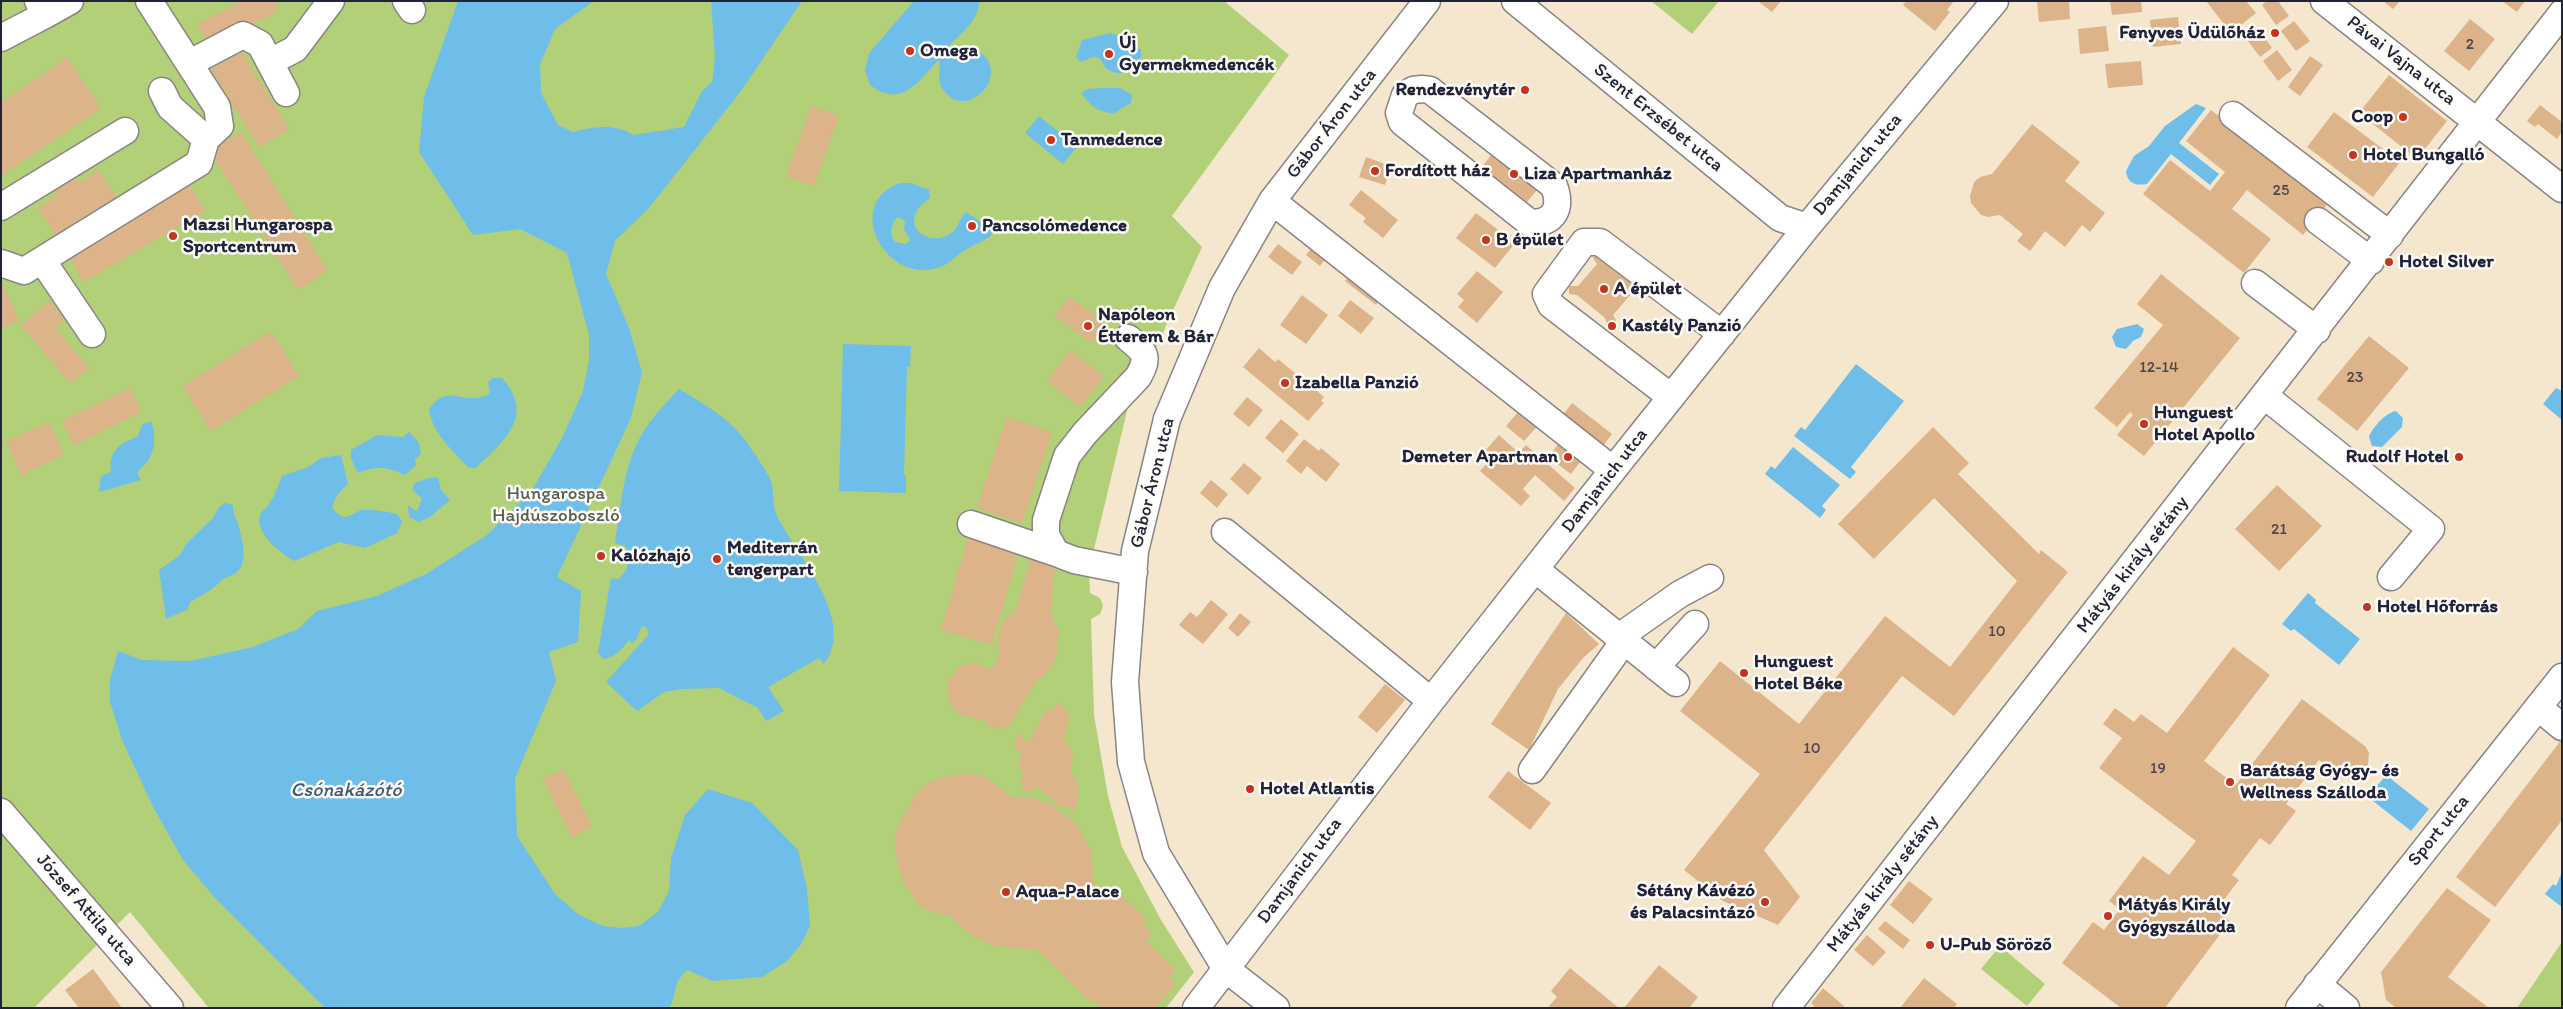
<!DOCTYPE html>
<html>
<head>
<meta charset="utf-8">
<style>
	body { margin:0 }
	#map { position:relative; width:2563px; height:1009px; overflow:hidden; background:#f4e7ce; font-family:Itim,sans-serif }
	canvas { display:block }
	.frame { position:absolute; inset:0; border:2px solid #22223b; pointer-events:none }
</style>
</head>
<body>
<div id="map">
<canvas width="2563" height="1009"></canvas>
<div class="frame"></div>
</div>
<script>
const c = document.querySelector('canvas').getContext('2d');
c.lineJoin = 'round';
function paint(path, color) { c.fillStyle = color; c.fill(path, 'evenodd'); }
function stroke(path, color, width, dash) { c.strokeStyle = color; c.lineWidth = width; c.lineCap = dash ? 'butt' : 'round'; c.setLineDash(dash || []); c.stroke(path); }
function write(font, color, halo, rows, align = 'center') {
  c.font = font + ' Itim,sans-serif'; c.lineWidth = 5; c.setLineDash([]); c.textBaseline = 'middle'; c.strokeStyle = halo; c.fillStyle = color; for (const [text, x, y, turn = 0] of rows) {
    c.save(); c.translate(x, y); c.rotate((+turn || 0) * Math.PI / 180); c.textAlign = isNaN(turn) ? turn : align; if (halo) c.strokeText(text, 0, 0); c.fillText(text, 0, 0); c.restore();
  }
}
paint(new Path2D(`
	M1,1h1223l65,54 -117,161 30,31 -75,164 -38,159 1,23 10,5 3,8 -3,8 -9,5 3,96 14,81 14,51 39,73 33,52 -28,36h-957l-79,-96 -96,96h-33z
	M1651,1h68l-27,33z
	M2562,942v66h-45z
	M2000,946l45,38 -18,22 -46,-37z`), '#b2d077');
paint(new Path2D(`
	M458,1h136l-39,28 -15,36 1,28 17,32 15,7c20,-5 41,-9 60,3l51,-8 18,-36 10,-9 3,-25 -4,-56h91l-61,90 -92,117 -34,33 -9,33 23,54 13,44 -11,46 -74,159 24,14 -3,51 -29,10 7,29 -41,97 2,58 38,58 24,21 24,11 19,2 17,-2 19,-14 11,-21 2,-33 14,-43 23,-26 44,14 46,47 9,38 3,38 -8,17 -15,18 -25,16 -50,4 -25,-11c-17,16 -8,23 -18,38h-344l-109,-109 -33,-39 -30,-53 -31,-67 -12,-38v-22l8,-29 24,9 48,1 63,-14 45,-18 19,-18 60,-15 49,-22 61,-39 44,-43 31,-54 21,-47 6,-31v-25l-22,-82 -47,-24 -47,6 -54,-83 5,-55z
	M914,1h65c0,20 -19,33 -32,47l4,4c8,-5 16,-7 25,-2 41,21 -12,78 -35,36 -4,-9 0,-17 -2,-26 -22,22 -37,49 -69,25l-5,-15 4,-17z
	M1110,33l20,6 11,11c0,5 1,11 -2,16 -6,8 -25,10 -33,2 -4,-4 -4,-11 -11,-11 -4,0 -11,4 -15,5l-4,-5 6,-17z
	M1100,88h20l12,7 -1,8 -17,10c-15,0 -24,-7 -33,-20l7,-4z
	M2196,104l10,4 -27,35 40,31 -9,11 -39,-31 -24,30c-12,2 -20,-1 -21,-13l8,-15 15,-10 16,-20z
	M1039,116l38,31 -14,17 -38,-31z
	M900,183h11l18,7 1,8c-35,23 -5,51 20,36 10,-6 8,-15 16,-22l28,19c-6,11 -19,12 -29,19 -10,6 -16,15 -28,18 -51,16 -95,-64 -37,-85zM898,217l7,4 -1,8 6,11 -4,4 -11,-2c-6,-9 -5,-17 3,-25z
	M2137,324l7,5 -3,8 -8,4 -7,8 -10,-2 -4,-10 5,-8z
	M843,344l68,2 -1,21h-3l-3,108h2v18l-67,-2z
	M1856,364l48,37 -53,66 5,5 -6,7 -56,-43 7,-9 4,3z
	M493,378h9c34,38 2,63 -26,90h-7c-16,-17 -37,-35 -40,-59 20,-29 37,0 61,-16l-2,-11z
	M2556,388l6,3v29l-19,-16z
	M679,389c22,13 50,29 66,51 5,7 24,34 26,41 4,13 0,24 7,37 20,38 79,103 46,146l-5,-6 -51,29 16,24 -18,10 -8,-13 -39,-20 -37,1 -18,3 -27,19 -31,-29 43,-48 -3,-7 -4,-1 -6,14 -4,3 -3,-3c-8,10 -13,17 -26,19l-5,-7 13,-74 8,1c10,-12 13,-19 6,-33l-10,-3c6,-36 8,-77 27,-109 10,-17 24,-31 37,-45z
	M2396,411l7,7 -1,9 -20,20 -10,-1 -3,-9c4,-10 16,-24 27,-26z
	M151,421c4,10 5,25 -1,36 -2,6 -9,10 -13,16l4,7 -42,12 2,-16 10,-4c-3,-22 9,-28 27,-36l4,-11z
	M409,432l10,11 2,11 -6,5 1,6 -11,10c-17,-8 -29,-10 -47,-2l-7,-14v-9l26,-15 26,2z
	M1793,447l47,38 -18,21 4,4 -6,8 -55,-44 6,-8 4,3z
	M341,455l7,29c-8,7 -12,12 -16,23 3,4 6,9 12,10 6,1 12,-6 18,-7 12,-1 24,2 35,4l5,8 -5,11 -32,15 -26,-6 -45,19c-13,-8 -42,-29 -33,-48 2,-3 6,-5 8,-9 6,-8 9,-19 13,-28l26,-9 13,-9z
	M432,477l6,1 3,12 9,10 -20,17 -11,5 -10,-5 -1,-11 9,5 5,-13 -10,-8 3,-7z
	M225,503l8,2c-1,8 6,18 7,26 3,13 8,32 -4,42 -4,3 -10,4 -14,7 -9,10 -20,15 -32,22l-2,7 -22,10 -7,-49 20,-14 8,-13 26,-25 6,-11z
	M2308,593l8,7 -1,3 45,36 -21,26 -45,-36 -3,2 -9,-7z
	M2386,775l43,34 -18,22 -43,-34z
	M2562,872v35l-17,-13 8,-10 3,2z`), '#6fbee9');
paint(new Path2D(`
	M242,1h32l5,10 -70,35 -12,-22z
	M1758,1h23l-9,11z
	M1906,1h48l-7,9 3,2 -15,19 -32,-26z
	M2037,1h32l1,18 -31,3z
	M2110,1h31l1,11 -30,3z
	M2206,1h40l10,12 -25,20z
	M2267,1h11l11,15 -13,9 -14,-20z
	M2383,1h17l-7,8z
	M2502,1h23l-8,11z
	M2178,17l3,27 -28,3 -3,-27z
	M2470,19l25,20 -26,32 -25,-20z
	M2294,21l16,20 -14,10 -15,-20z
	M2106,26l3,25 -29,3 -2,-25z
	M2258,28l14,20 -12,9 -15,-20z
	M236,43l53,86 -30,18 -53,-86z
	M2277,50l15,20 -14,11 -15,-20z
	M2310,56l13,9 -23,31 -12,-9z
	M67,58l34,50 -100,68v-74z
	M2141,61l2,24 -35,3 -3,-24z
	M2389,75l58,46 -30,38 -58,-46z
	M2540,105l22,17v10l-5,7 -19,-15 -3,3 -8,-6z
	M811,106l28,10 -25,70 -28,-10z
	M2211,110l118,92 -26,33 -56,-45 -15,19 39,30 -27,34 -101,-79 27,-34 40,31 15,-19 -39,-31z
	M2334,112l66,50 -27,35 -66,-50z
	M2032,124l48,38 -15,19 40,32 -15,19 -8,-7 -17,22 -20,-16 -15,20 -13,-10 6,-7 -23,-19 -12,2 -7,-2 -10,-12 -1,-7 4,-14 6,-5 12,-3z
	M241,132l87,139 -30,19 -88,-139z
	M1497,147l46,36 -16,19 -45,-35z
	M1366,157l25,9 -6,19 -26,-8z
	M99,170l18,29 -60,38 -19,-29 19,-12 -7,-11 22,-14 7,12z
	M186,178l19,33 -121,71 -20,-33z
	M1361,190l37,30 -15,18 -20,-16 3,-4 -17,-13z
	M1476,213l39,30 -20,25 -39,-30z
	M1318,240l14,10 -12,16 -14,-11z
	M1278,244l24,18 -10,13 -24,-18z
	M1595,254l45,34 -4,6 -4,-1 -19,22 3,5 -5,5h-4l-2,-7 -28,-23 -8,-1v-8h9l19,-22 -4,-6z
	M1355,269l30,24 -9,12 -31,-24z
	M1477,271l26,21 -26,31 -19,-16 6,-7 -7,-6z
	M2161,274l79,64 -96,118 -27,-21 16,-20 -3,-3 -13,15 -23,-19 69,-83 -26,-21z
	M1,281l18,39 -18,9z
	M1302,295l26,20 -22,29 -26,-19z
	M1069,296l37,28 -14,19 -37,-27z
	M1350,300l24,18 -13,16 -23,-18z
	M50,301l15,19 -10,8 34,40 -19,15 -49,-58z
	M271,331l28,45 -88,55 -28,-45z
	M2369,336l40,32 -52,63 -40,-32z
	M1259,348l16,14 3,-3 46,38 -3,4 3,2 -16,18 -65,-54z
	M1070,350l34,27 -24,30 -33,-26z
	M130,388l11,24 -67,33 -12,-24z
	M1247,397l16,13 -14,17 -16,-13z
	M1572,403l40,31 -13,17 -39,-32z
	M1525,404l18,16 -19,21 -18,-15z
	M1007,417l45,15 -30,91 -45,-15z
	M1281,419l18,15 -16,19 -18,-15z
	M49,422l15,33 -43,20 -15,-34z
	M1933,427l36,36 -11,11 81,80 2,-4 27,22 -114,144 -52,-40 -138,174 36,47 -22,28 -55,-24 -39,-31 76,-96 -80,-63 40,-50 79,63 86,-108 65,51 67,-86 -83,-83 -60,61 -36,-35z
	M1499,435l20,18 7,-8 49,43 -11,13 -29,-26 -12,14 7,7 -9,10 -41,-35 13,-14 -7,-7z
	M1564,437l22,17 -15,20 -23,-17z
	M1304,439l15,12 2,-3 19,16 -14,18 -19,-16 -6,8 -15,-13z
	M1244,463l18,15 -14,17 -18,-16z
	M1211,480l17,14 -11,14 -17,-15z
	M2277,485l45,41 -43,45 -44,-42z
	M970,531l50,15 -28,99 -51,-15z
	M1032,554l21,4 -2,11 4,1 -5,43 9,18 -3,26 -4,9 -16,16 -28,45 -10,2 -8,-2 -5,-6 -28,-8 -9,-14v-18l10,-13 8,-4 9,-1 16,6 5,-4 5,-17 -4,-1 4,-22 7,-9 7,-2z
	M1211,600l17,14 -25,30 -24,-19 11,-13 7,5z
	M1240,613l11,9 -13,15 -10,-9z
	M1566,613l33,31 -16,14 -25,31 -29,61 -38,-26z
	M2233,647l37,28 -66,86 32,24 66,-86 64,48 3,6 -1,12 -7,10 -12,4 -6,-1 -24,-18 -33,44 10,7 -26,34 -10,-7 -28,37 7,5 -23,30 14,11 -65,87h-44l-59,-45 31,-41 11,8 16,-21 -11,-8 34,-45 26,19 27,-34 -97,-73 23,-30 -19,-14 12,-16 19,14 7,-8 26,19z
	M1385,684l20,16 -28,33 -19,-16z
	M1058,702l9,9 2,9 -5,20 10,15 -4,18 6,5 3,17 -5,17 -9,-7 -4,3 -24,-22 -5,7 -7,-3 -4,-6v-6l4,-4 -7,-8 3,-11 -7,-10 5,-11 10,9 18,-34 5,4z
	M2562,739v81l-67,87 -39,-30z
	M563,769l29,57 -20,11 -29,-58z
	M1508,771l43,32 -21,27 -42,-33z
	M965,774l19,2 29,22h18l21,7 24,19 15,27 3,33 12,11 7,-7 33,31 -4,4 10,11 -7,6 30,30 -6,7 7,6 -21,25h-53l-7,-7 -2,2 -56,-53 -45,-5 -18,-8 -25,-22 -10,-1 -18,-7 -16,-22 -7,-18 -3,-22 2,-17 18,-33 15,-13 18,-6z
	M1909,881l24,18 -20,25 -23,-19z
	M2447,888l44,32 -43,57 41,31h-93l-10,-8 -5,-28z
	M1885,921l25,19 -7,9 -25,-20z
	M1867,935l19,17 -13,14 -19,-16z
	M1659,965l39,32 -9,11h-65z
	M1570,968l49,40h-68l-2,-2 8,-9 -6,-6z
	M93,969l29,39h-43l-14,-18z
	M1924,978l33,26 -3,4h-54z
	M1823,988l21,18 -1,2h-27l-5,-5z`), '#ddb389');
const minor = new Path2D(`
	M38,1l7,14 25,-14
	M406,1l6,9
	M1515,1l265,217 27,9
	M2324,1l238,188
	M1,38l44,-23
	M270,62l25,-13 36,-48
	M190,63l53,-28 17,9 26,49
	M1422,89l8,1 124,96c8,22 1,37 -24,37l-128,-101 -3,-9 6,-18 8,-5z
	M162,91l8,16 36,32
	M2233,115l157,120
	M1272,201l341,269
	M1,207l124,-76
	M2318,221l53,40
	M42,260l50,74
	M1,263l23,8 175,-108 7,-24 14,-13 -3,-19 -68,-106
	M2255,283l62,47
	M1128,338c17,14 22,18 10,39l-53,56 -18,23 -21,64v15l10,18 18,7 60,12
	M2265,396l166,133 -40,48
	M1671,397l-120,-92 -5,-11 38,-52h16l122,92
	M971,524l85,29
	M1225,532l206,169
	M1535,569l141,114
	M1656,667l39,-43
	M2538,707l24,20
	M1532,770l87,-122v-11l61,-43 30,-16
	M1,812l169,196
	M2317,984l29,24
	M1196,1008l235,-307 182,-231 194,-243 188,-226
	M1276,1008l-50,-39 -70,-116 -25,-91 -6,-80 10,-131 32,-132 55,-131 50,-87 155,-200
	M1786,1008l776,-995
	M2299,1008l263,-331`);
stroke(minor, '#8b8484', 29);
stroke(minor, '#fff', 26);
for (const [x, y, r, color] of [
	[2275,33,5,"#c8321e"],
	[910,51,5,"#c8321e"],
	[1109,54,5,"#c8321e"],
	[1525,90,5,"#c8321e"],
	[2403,117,5,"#c8321e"],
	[1051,140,5,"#c8321e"],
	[2353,155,5,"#c8321e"],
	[1375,171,5,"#c8321e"],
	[1514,174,5,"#c8321e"],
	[972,226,5,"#c8321e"],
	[173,236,5,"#c8321e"],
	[1486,240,5,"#c8321e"],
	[2389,262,5,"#c8321e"],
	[1604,289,5,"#c8321e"],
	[1088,326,5,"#c8321e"],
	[1612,326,5,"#c8321e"],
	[1285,383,5,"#c8321e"],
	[2144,424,5,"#c8321e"],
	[1568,457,5,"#c8321e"],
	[2459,457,5,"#c8321e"],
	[601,556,5,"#c8321e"],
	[717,559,5,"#c8321e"],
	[2367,607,5,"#c8321e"],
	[1744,673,5,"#c8321e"],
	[2230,782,5,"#c8321e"],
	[1250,789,5,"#c8321e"],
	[1006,892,5,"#c8321e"],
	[1765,902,5,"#c8321e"],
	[2108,916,5,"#c8321e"],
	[1930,945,5,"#c8321e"]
]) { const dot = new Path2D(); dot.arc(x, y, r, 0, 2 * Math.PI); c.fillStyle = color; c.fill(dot); stroke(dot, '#fdfcf7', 2); }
write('16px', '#51464e', null, [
	["2",2470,45],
	["25",2281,191],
	["12-14",2159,368],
	["23",2355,378],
	["21",2279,530],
	["10",1997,632],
	["10",1812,749],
	["19",2158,769]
]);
write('bold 19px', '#22223b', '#fdfcf7', [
	["Fenyves Üdülőház",2265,33,"right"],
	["Új",1119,43],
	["Gyermekmedencék",1119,65],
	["Omega",920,51],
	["Rendezvénytér",1515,90,"right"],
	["Coop",2393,117,"right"],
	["Tanmedence",1061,140],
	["Hotel Bungalló",2363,155],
	["Fordított ház",1385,171],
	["Liza Apartmanház",1524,174],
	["Mazsi Hungarospa",183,225],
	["Sportcentrum",183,247],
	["Pancsolómedence",982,226],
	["B épület",1496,240],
	["Hotel Silver",2399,262],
	["A épület",1614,289],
	["Napóleon",1098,315],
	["Étterem & Bár",1098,337],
	["Kastély Panzió",1622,326],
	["Izabella Panzió",1295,383],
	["Hunguest",2154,413],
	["Hotel Apollo",2154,435],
	["Demeter Apartman",1558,457,"right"],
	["Rudolf Hotel",2449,457,"right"],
	["Mediterrán",727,548],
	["tengerpart",727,570],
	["Kalózhajó",611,556],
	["Hotel Hőforrás",2377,607],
	["Hunguest",1754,662],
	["Hotel Béke",1754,684],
	["Barátság Gyógy- és",2240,771],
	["Wellness Szálloda",2240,793],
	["Hotel Atlantis",1260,789],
	["Sétány Kávézó",1755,891,"right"],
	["és Palacsintázó",1755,913,"right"],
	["Aqua-Palace",1016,892],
	["Mátyás Király",2118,905],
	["Gyógyszálloda",2118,927],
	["U-Pub Söröző",1940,945]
], 'left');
write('19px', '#22223b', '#fdfcf7', [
	["Pávai Vajna utca",2401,61,38],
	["Szent Erzsébet utca",1658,118,39],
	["Gábor Áron utca",1332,124,-52],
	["Damjanich utca",1858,165,-50],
	["Damjanich utca",1605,481,-52],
	["Gábor Áron utca",1153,483,-76],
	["Mátyás király sétány",2133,565,-52],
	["Sport utca",2439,831,-51],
	["Damjanich utca",1300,871,-53],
	["Mátyás király sétány",1883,884,-52],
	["József Attila utca",86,910,49]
]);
write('19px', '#545f50', '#fdfcf7', [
	["Hungarospa",556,494],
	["Hajdúszoboszló",556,516]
]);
write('italic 20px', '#3d5978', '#fdfcf7', [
	["Csónakázótó",346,791]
]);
</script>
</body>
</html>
